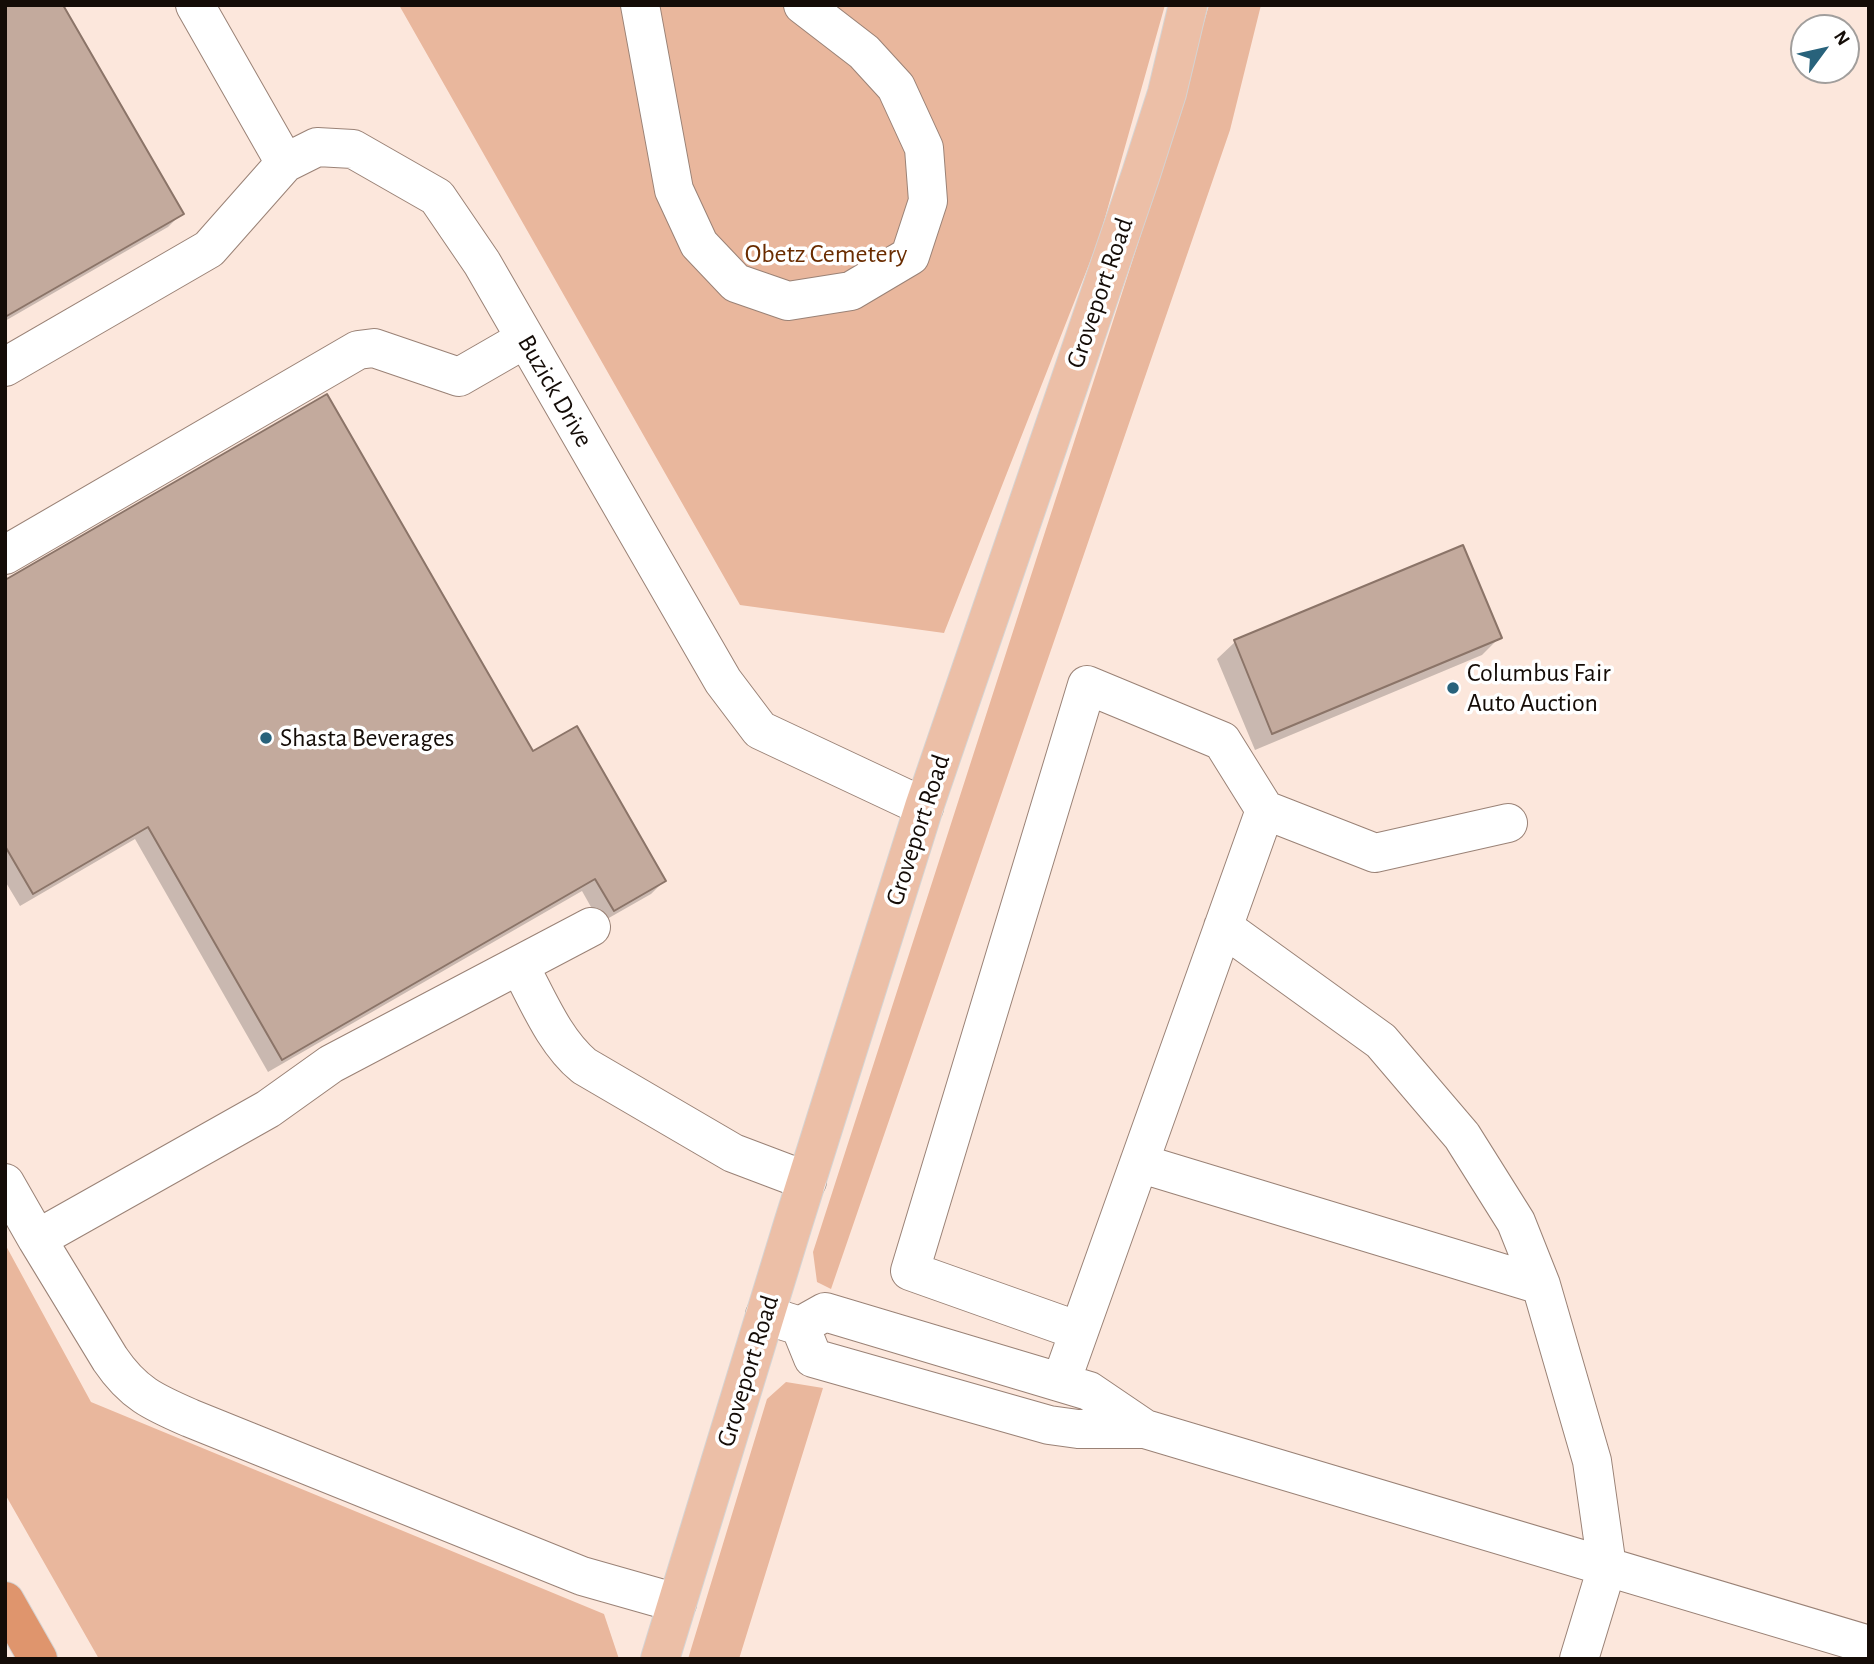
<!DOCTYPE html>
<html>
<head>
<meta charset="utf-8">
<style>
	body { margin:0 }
	#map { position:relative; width:1874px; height:1664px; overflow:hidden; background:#fce7dc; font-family:"Alegreya Sans",sans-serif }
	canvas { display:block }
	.frame { position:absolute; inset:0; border:7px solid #140c07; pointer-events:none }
	.north { position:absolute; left:1790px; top:14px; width:70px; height:70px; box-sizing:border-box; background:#fff; border:2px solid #a19e9c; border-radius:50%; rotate:57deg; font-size:19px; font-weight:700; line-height:28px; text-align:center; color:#140c07 }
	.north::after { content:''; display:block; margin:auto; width:24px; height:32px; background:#28627b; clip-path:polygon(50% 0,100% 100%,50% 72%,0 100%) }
</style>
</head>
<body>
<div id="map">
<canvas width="1874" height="1664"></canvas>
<div class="frame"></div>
<div class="north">N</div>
</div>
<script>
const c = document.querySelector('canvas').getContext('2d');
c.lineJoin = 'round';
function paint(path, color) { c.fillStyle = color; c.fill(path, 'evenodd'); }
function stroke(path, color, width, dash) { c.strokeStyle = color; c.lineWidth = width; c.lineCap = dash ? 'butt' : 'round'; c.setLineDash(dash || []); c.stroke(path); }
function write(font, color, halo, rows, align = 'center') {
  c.font = font + ' "Alegreya Sans",sans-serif'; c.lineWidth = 7; c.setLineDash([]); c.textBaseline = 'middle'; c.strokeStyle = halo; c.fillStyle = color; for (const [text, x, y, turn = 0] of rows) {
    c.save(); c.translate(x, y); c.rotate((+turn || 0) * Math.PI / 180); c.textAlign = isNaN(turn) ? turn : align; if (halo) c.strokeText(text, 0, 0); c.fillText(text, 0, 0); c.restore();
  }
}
paint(new Path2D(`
	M399,5h766l-66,234 -155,394 -204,-28z
	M1209,5h52l-31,125 -399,1159 -14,-7 -4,-30 339,-1052z
	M5,1244l86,158 513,212 15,45h-520l-94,-165z
	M786,1382l37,6 -84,271h-51l79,-260z`), '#e9b79d');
paint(new Path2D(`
	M5,5l176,209 -13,13 -163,94z
	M1462,547l37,91 -17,17 -227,95 -38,-91 18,-17z
	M5,582l528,171 131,128 -13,13 -51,29 -18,-32 -314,181 -133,-233 -115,67 -15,-25z`), '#0003');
const building = new Path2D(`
	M5,5h58l121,209 -179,103z
	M327,394l206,357 44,-25 89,155 -52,30 -19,-32 -313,181 -134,-233 -115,67 -28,-48v-266z
	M1463,545l39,93 -230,96 -38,-94z`);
paint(building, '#c3aa9d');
stroke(building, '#8b7468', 2);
const minor = new Path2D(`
	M195,5l90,158 32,-16 36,2 84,48 45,66 241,418 37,49 164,77
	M640,5l34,185 25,54 37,39 52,18 63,-10 59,-35 18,-55 -4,-53 -28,-61 -32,-35 -61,-47
	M5,367l204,-118 76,-86
	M5,555l353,-205 16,-2 85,29 66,-38
	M1265,810l110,43 133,-30
	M591,927l-260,137 -63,45 -231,130 73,120c23,34 43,43 80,59l392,158 95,27
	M1223,927l158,114 81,95 54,86 25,63 51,176 15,106 -28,92
	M519,965c19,35 35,76 65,101l149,87 74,28
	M1139,1163l402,122
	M5,1183l32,56
	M765,1315l35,11 25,-14 264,79 56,38h-67l-29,-4 -236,-67 -13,-32
	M1061,1382l204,-572 -43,-69 -135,-56 -177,586 169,60
	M1145,1429l724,216`);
const major = new Path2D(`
	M660,1659l133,-435 131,-417 217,-633 26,-81 21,-88`);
const highway = new Path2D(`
	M5,1601l33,58`);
stroke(minor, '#9a8276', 40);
stroke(major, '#d5d3d2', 40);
stroke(highway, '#d5d3d2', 40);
stroke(minor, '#fff', 38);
stroke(major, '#ecbfa7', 38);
stroke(highway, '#df956d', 38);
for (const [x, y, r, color] of [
	[1453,688,7,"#28627b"],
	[266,738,7,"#28627b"]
]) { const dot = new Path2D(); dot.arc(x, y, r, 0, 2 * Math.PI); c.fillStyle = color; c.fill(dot); stroke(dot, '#fff', 2.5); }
write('26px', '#6a2c00', '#fff', [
	["Obetz Cemetery",826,254]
]);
write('26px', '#140c07', '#fff', [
	["Groveport Road",1100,293,-71],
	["Buzick Drive",555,391,60],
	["Groveport Road",918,830,-72],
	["Groveport Road",748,1371,-73]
]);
write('26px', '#140c07', '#fff', [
	["Columbus Fair",1467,673],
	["Auto Auction",1467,703],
	["Shasta Beverages",280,738]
], 'left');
</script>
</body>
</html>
